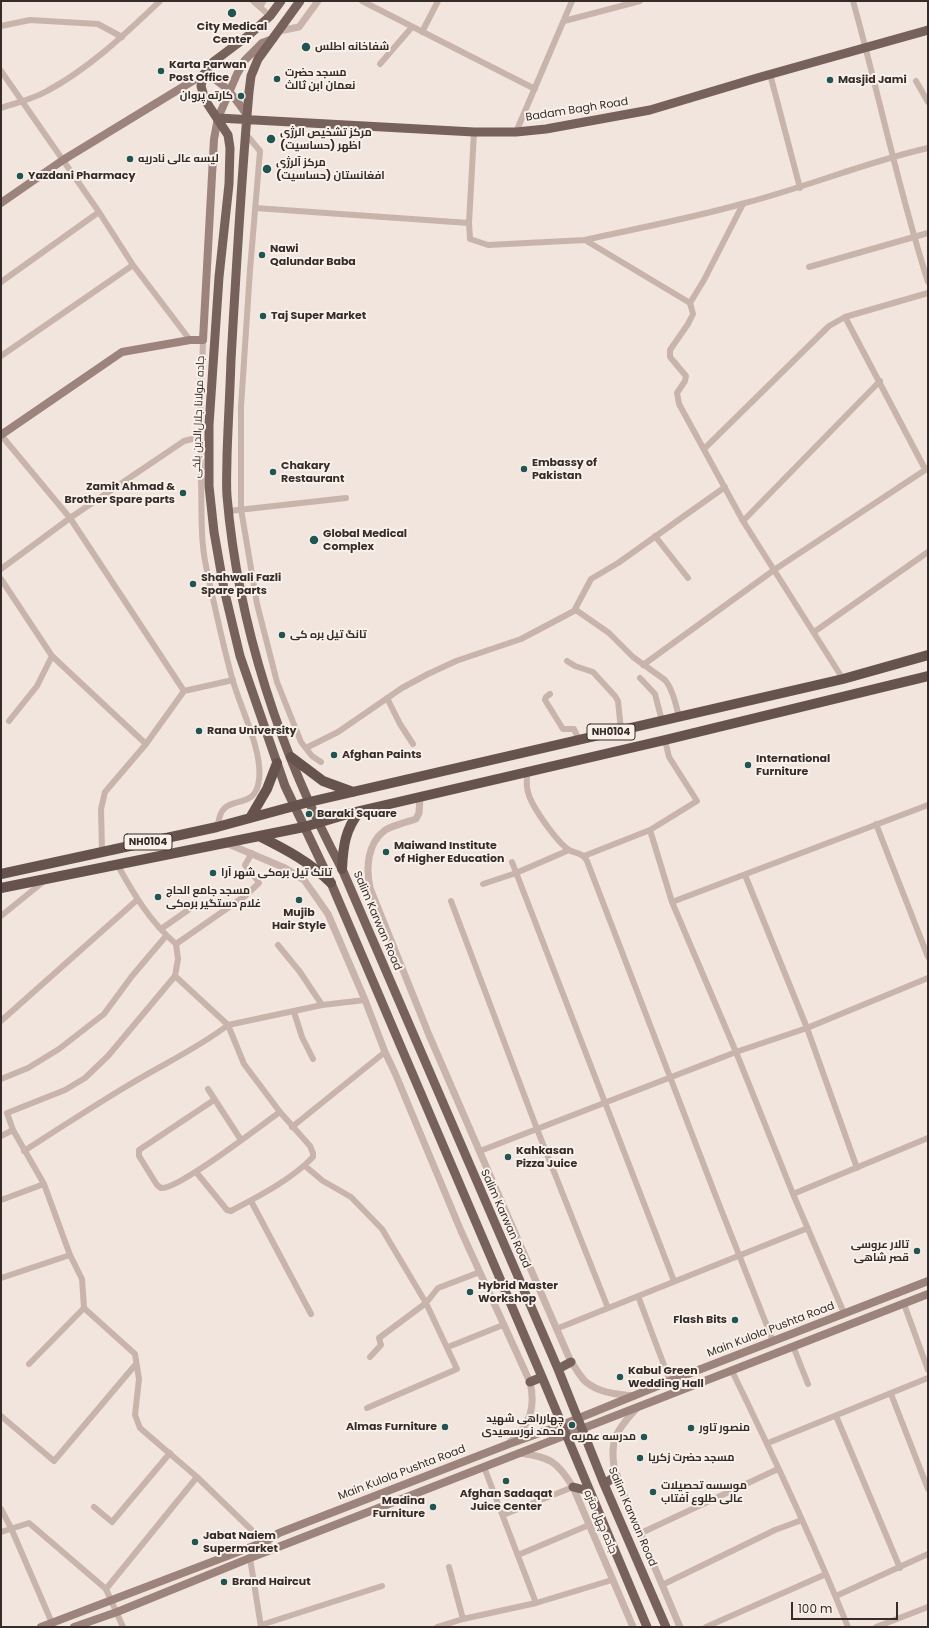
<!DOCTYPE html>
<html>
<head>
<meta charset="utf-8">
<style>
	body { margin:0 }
	#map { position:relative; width:929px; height:1628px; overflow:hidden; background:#f1e5dd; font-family:Poppins,sans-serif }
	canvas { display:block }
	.frame { position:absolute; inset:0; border:2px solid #362c29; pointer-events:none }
	.scale { position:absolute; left:791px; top:1602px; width:107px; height:18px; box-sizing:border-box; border:2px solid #362c29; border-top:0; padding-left:5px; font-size:12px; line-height:14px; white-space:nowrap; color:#362c29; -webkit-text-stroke:3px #f9f0ea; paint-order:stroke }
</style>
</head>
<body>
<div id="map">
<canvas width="929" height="1628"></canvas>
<div class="frame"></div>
<div class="scale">100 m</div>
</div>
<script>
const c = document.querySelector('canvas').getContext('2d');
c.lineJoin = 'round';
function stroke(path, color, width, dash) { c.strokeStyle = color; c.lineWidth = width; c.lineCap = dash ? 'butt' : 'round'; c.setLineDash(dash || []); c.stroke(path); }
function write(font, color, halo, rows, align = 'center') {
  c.font = font + ' Poppins,Cairo,sans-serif'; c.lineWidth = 4; c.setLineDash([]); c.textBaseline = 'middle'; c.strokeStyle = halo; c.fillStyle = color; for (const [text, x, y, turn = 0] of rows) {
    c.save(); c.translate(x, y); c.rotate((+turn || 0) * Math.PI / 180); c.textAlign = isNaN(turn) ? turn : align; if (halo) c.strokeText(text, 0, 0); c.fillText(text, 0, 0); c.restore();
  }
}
stroke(new Path2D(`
	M253,1l17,15
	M362,1l173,88
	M853,1c26,93 45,188 75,281
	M564,21l76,-20
	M1,26l29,-6 68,4 24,13
	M422,32l16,-31
	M380,64l32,-37
	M1,71l98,141 34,53 57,75
	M770,74l30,114
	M916,81l12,21
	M1,108c15,-5 32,-9 46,-17 43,-23 78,-57 113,-90
	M474,132l-5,91 1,16 18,6 97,-5 105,63 3,11 -5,10 -18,26v7l16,19 -1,5 -8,12 2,11 64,117 100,158
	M516,132l56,-131
	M245,133l15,18 -10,119 -9,137v102l16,95 20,78 24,60 11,14 9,6
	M255,208l214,15
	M585,240c53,-12 108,-22 160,-37 62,-16 121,-41 183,-55
	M809,267l119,-34
	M1,282l98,-70
	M690,303l14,-23 39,-76
	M845,317l80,152
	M203,340c-1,32 -3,65 -3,97 0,14 1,28 1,42 1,30 -1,58 5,87 8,38 16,75 26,112 8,29 31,73 27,102 -3,28 -27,17 -36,30 -4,4 -4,12 -6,17
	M1,356l132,-91
	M1,435l69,83 114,173
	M704,449l125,-123 16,-9 83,-24
	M229,511l117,-13
	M743,521l137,-140
	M655,536l33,42
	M1,569l69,-51 114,-77 16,-4
	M1,579l51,77 94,88
	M576,610l33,23 24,24 32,23c8,10 11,25 14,37
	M814,632l114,-80
	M567,661l8,5 18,6 22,24 3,5 3,29
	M643,665l131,-95 154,-102
	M640,678l15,16 7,27
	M550,694l-4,3 -1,3 18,29h11l5,11
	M387,698l13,26 13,20
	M9,721l28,-35 15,-30
	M306,748l32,-16 64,-44 26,-14 28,-13 65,-22 53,-28 17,-32 27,-16 107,-76
	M527,773c0,6 -1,13 1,19 3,14 29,50 41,58 8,4 14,3 18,11l128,333 58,147
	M876,824l52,133
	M650,830l22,72 64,150 57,142 51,119
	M102,851l-1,-42 4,-17 41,-48 38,-53 49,-11
	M584,856l66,-26 47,-29 -28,-44 -4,-17
	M512,862l162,419
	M117,864c16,29 33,58 59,80l2,15 -3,17 53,49 16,39 36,48 30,34 3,7v4c-22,23 -54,39 -82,54l-4,-1 -31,-38
	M745,875l62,153 50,140
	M483,884l33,-11 53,-23
	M451,901l86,228 71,179
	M672,902l256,-97
	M1,916l42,-34
	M161,929l30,-21
	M176,944l69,-48 14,-13 -1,-2 -13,-16 7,-12
	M278,945l22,27 22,33
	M175,976l-67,80 -23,22 -20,12 -58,23 6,17 31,54 26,71 12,24 2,29 51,46 4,25 -4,36 5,13 57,49 67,65 11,7
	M294,1012l8,25 11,22
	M1,1021l136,-121
	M1,1079l27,-11 31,-19 45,-35 28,-38 34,-40
	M208,1089l33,51
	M214,1100l-75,50v6l18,29 4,3c17,2 100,-63 119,-76
	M292,1127l93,-75
	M1,1136l12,-6
	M24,1151c34,-22 68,-44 103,-65 34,-21 70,-37 101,-61l94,-20 43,-5
	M480,1151l256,-99 71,-24 121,-50
	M305,1166l18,15 28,16 31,32 44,74 31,66 -90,39
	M793,1194l135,-56
	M1,1200l43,-16
	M251,1201l60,113
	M1,1278l69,-23
	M638,1296l32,85
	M904,1304l24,66
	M556,1329l252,-101
	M793,1346l15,38
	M448,1347l55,-22
	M370,1357l11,-12 -2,-7 47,-35 12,-15 42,-16
	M29,1364l55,-56
	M732,1371c41,84 81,169 116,256
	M891,1394l37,95
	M1,1416l53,45 82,-97
	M836,1416l64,152
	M768,1443l160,-65
	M484,1467l52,136
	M94,1507l18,15 58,-69
	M1,1509l10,19 41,95
	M503,1515l70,-28
	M1,1532l28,-9 77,66 17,38
	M641,1533l137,-64
	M518,1555l71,-30
	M250,1558l11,69
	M449,1567l14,52
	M662,1585l113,-55 27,-10
	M106,1589l91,-112
	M836,1596l92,-42
	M261,1625l121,-39
	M437,1627l26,-8 73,-16 76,-23
	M706,1627l120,-53
	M876,1627l52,-20`), '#c8b4aa', 6);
stroke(new Path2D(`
	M260,6l3,-5
	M279,31l20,-4 19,-26
	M420,798l-1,15 -3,6c-9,3 -26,7 -32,12 -17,13 -18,38 -14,57l59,147 142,327c5,6 9,15 15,20 13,11 31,12 48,14
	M226,843l59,25 19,12 10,14 14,20 37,86 20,52 10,21 66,158 69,151c6,26 0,43 -20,60
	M638,1407c-23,24 -30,35 -22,69l64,151
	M519,1453c31,4 38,8 54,34l60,140`), '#c8b4aa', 7);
stroke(new Path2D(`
	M1,203l62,-43 141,-86c19,6 32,25 43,41
	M1,435l121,-83 68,-12h13l11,-201 4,-21 19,-44 8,-14 17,-17 11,-4
	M41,1627l223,-85 15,-9 230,-89 53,-19 108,-44 258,-100
	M74,1627l43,-15 133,-54 678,-264`), '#9c837b', 8);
stroke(new Path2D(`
	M281,1l-11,15 -21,19 -36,27 -9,12 -3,12 4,14 23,35 2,13 -1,36 -10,93 -10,148v61l5,46 10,57 16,67 45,130 46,97 211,494 105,250
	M300,1l-42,58 -7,17 -2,16c-8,90 -13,179 -18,268 -1,32 -3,64 -4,96 0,13 -1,27 0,40 11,130 54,259 115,373l216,500 46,115 62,143
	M218,118l256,14h42l30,-3 104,-19 107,-32 171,-48
	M558,1369l13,-7
	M530,1382l12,-5
	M604,1484l12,-8
	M573,1487l16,4`), '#77615b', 9);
stroke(new Path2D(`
	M291,757l32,24 30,11
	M250,818l17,-29 10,-26
	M259,836c26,13 51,26 72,47
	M342,869c1,-22 3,-40 18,-58
	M1,874l216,-47 92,-25 534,-123 85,-24
	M1,888l303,-61 47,-14 314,-73 263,-64`), '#67534e', 10);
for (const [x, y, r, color] of [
	[232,13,5,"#215552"],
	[306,47,5,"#215552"],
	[161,71,4,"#215552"],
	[277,79,4,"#215552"],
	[830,80,4,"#215552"],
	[241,96,4,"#215552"],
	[271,139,5,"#215552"],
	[130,159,4,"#215552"],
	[267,169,5,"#215552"],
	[20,176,4,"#215552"],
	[262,255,4,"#215552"],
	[263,316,4,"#215552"],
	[524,469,4,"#215552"],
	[273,472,4,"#215552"],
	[183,493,4,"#215552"],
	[314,540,5,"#215552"],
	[193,584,4,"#215552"],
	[282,635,4,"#215552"],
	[199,731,4,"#215552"],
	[334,755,4,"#215552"],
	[748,765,4,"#215552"],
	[309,814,4,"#215552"],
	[386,852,4,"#215552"],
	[213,873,4,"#215552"],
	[158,897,4,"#215552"],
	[299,900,4,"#215552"],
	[508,1157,4,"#215552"],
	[917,1251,4,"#215552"],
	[470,1292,4,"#215552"],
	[735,1320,4,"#215552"],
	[620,1377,4,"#215552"],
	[572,1425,4,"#215552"],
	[445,1427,4,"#215552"],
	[691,1428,4,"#215552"],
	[644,1437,4,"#215552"],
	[640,1458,4,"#215552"],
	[506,1481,4,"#215552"],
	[653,1492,4,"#215552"],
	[433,1507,4,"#215552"],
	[195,1542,4,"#215552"],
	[224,1582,4,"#215552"]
]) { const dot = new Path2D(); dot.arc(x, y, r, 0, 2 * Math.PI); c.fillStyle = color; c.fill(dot); stroke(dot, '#f9f0ea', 1.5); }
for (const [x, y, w] of [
	[611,732,48],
	[148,842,48]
]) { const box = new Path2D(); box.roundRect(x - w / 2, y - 8, w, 16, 3); c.fillStyle = '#f9f0ea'; c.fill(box); stroke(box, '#362c29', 1); }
write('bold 10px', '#362c29', null, [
	["NH0104",611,732],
	["NH0104",148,842]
]);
write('bold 11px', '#362c29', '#f9f0ea', [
	["City Medical",232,27,"center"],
	["Center",232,40,"center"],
	["شفاخانه اطلس",315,47],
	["Karta Parwan",169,65],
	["Post Office",169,78],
	["مسجد حضرت",285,73],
	["نعمان ابن ثالث",285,86],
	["Masjid Jami",838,80],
	["کارته پروان",233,96,"right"],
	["مرکز تشخیص الرژی",280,133],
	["(حساسیت) اظهر",280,146],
	["لیسه عالی نادریه",138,159],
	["مرکز آلرژی",276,163],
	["(حساسیت) افغانستان",276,176],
	["Yazdani Pharmacy",28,176],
	["Nawi",270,249],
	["Qalundar Baba",270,262],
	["Taj Super Market",271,316],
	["Embassy of",532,463],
	["Pakistan",532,476],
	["Chakary",281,466],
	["Restaurant",281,479],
	["Zamit Ahmad &",175,487,"right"],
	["Brother Spare parts",175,500,"right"],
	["Global Medical",323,534],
	["Complex",323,547],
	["Shahwali Fazli",201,578],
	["Spare parts",201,591],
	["تانگ تیل بره کی",290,635],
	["Rana University",207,731],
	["Afghan Paints",342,755],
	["International",756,759],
	["Furniture",756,772],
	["Baraki Square",317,814],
	["Maiwand Institute",394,846],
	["of Higher Education",394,859],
	["تانک تیل بره‌کی شهر آرا",221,873],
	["مسجد جامع الحاج",166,891],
	["غلام دستگیر بره‌کی",166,904],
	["Mujib",299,913,"center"],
	["Hair Style",299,926,"center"],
	["Kahkasan",516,1151],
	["Pizza Juice",516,1164],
	["تالار عروسی",909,1245,"right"],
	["قصر شاهی",909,1258,"right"],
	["Hybrid Master",478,1286],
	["Workshop",478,1299],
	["Flash Bits",727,1320,"right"],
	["Kabul Green",628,1371],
	["Wedding Hall",628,1384],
	["چهارراهی شهید",564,1419,"right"],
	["محمد نورسعیدی",564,1432,"right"],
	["Almas Furniture",437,1427,"right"],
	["منصور تاور",699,1428],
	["مدرسه عمریه",636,1437,"right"],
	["مسجد حضرت زکریا",648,1458],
	["موسسه تحصیلات",661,1486],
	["عالی طلوع آفتاب",661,1499],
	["Afghan Sadaqat",506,1494,"center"],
	["Juice Center",506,1507,"center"],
	["Madina",425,1501,"right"],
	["Furniture",425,1514,"right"],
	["Jabat Naiem",203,1536],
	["Supermarket",203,1549],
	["Brand Haircut",232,1582]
], 'left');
write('11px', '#362c29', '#f9f0ea', [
	["Badam Bagh Road",577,110,-9],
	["جاده مولانا جلال‌الدین بلخی",199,417,-88],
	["Salim Karwan Road",377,921,67],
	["Salim Karwan Road",505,1219,66],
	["Main Kulola Pushta Road",771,1330,-21],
	["Main Kulola Pushta Road",402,1473,-21],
	["Salim Karwan Road",632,1517,67],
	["جاده چهل متره",600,1522,67]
]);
</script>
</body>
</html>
